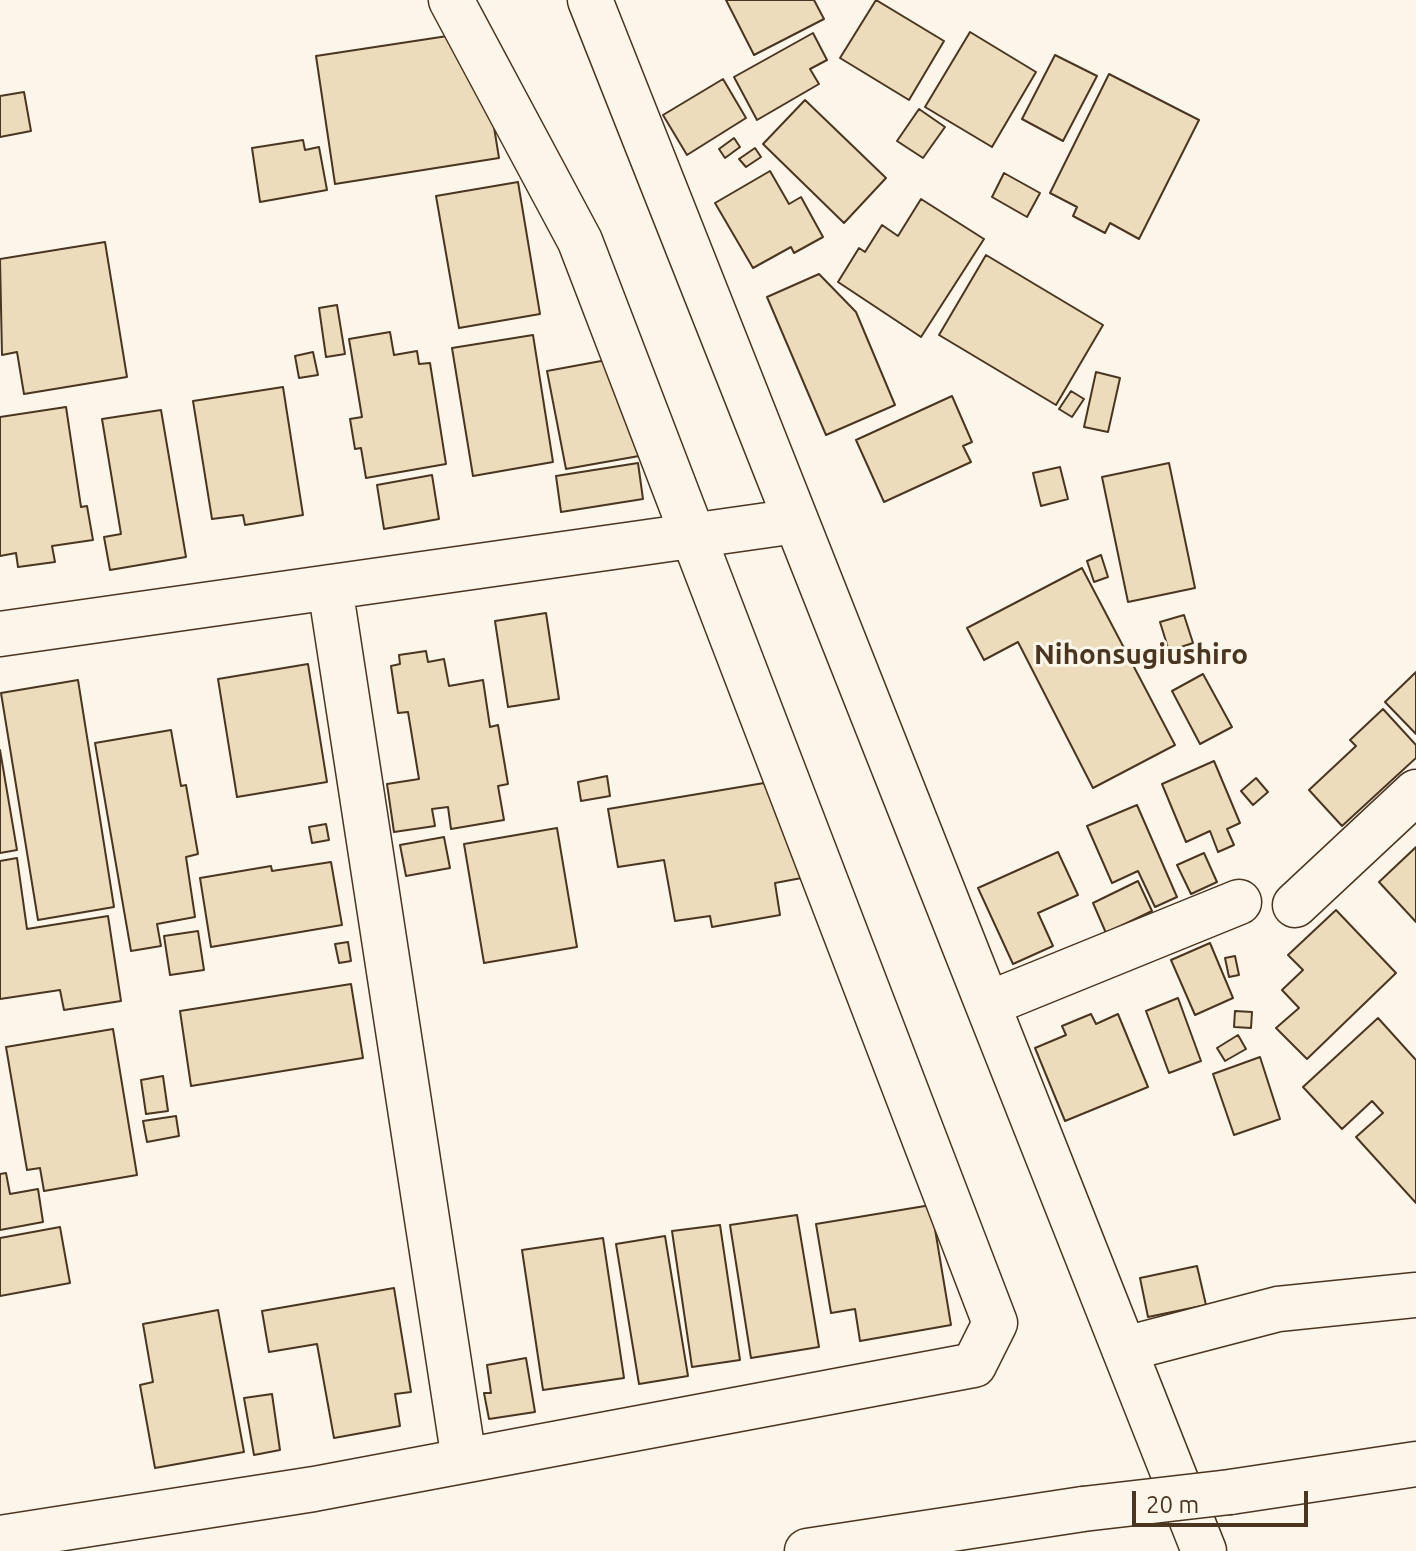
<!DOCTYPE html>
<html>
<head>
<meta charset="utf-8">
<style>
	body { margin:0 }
	#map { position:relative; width:1416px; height:1551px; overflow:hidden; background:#fbf6e9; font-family:Ubuntu,sans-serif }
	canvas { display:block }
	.scale { position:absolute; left:1132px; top:1491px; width:176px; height:36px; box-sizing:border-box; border:4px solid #4a3520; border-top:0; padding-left:10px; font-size:24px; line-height:28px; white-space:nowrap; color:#4a3520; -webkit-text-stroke:6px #fbf6e9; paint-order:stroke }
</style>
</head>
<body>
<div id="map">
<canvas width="1416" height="1551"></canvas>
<div class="scale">20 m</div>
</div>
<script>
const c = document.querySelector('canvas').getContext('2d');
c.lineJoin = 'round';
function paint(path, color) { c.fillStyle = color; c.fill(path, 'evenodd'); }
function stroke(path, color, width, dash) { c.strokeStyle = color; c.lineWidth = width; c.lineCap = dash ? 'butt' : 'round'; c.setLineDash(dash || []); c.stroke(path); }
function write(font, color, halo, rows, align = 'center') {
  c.font = font + ' Ubuntu,sans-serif'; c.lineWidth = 6; c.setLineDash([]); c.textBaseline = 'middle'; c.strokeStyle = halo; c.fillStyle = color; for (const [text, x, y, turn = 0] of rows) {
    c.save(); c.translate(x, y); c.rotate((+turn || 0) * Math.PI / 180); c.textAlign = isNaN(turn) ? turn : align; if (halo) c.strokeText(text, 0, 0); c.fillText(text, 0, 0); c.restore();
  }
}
const building = new Path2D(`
	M726,0h88l10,19 -70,36z
	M876,0l68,41 -35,59 -69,-42z
	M970,32l66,40 -44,75 -67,-40z
	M813,33l14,27 -17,9 9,15 -62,36 -23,-43z
	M454,35l34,55 11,68 -164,26 -19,-128z
	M1055,55l42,21 -34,65 -41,-22z
	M1109,74l90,46 -60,119 -29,-16 -5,10 -32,-17 4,-9 -27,-14z
	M723,79l23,39 -59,37 -24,-40z
	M24,92l7,39 -31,6v-41z
	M805,100l81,78 -42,45 -81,-79z
	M919,109l26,18 -22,31 -26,-17z
	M734,138l6,9 -15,11 -6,-9z
	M303,140l2,10 14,-3 8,43 -67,12 -8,-54z
	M755,148l6,9 -15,10 -7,-8z
	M770,171l19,33 12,-7 22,40 -29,16 -3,-6 -38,21 -38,-65z
	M1004,173l36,20 -13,24 -35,-20z
	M518,182l22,132 -81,14 -23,-132z
	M921,199l63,40 -63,98 -83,-55 21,-34 6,4 17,-27 16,11z
	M105,242l22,135 -103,17 -7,-42 -15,3 -2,-96z
	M986,255l117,70 -47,80 -117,-70z
	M819,274l37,38 39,93 -69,30 -59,-138z
	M337,305l8,49 -19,3 -7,-49z
	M390,332l4,23 23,-4 2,13 11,-1 16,101 -80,14 -5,-30 -6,1 -5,-30 12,-2 -13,-78z
	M533,335l20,127 -80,14 -21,-128z
	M313,352l5,23 -19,3 -4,-22z
	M612,359l17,43 10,54 -73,13 -19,-98z
	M1096,372l24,6 -12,54 -24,-5z
	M283,387l20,128 -58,10 -2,-10 -31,4 -19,-118z
	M1071,391l13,8 -12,18 -13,-8z
	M952,396l20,46 -9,4 8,16 -87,40 -28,-62z
	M66,407l15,100 6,-1 6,34 -41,6 3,16 -37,5 -2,-14 -16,3v-139z
	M161,410l25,147 -76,13 -6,-33 17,-3 -19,-115z
	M638,463l5,36 -82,13 -5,-36z
	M1169,463l26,125 -67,14 -26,-125z
	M1060,467l8,32 -27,7 -8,-33z
	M432,475l7,44 -55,10 -7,-44z
	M1101,555l7,22 -14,5 -7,-21z
	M1082,568l93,177 -82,43 -75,-146 -34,18 -17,-32z
	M546,613l13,86 -51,8 -13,-86z
	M1184,615l9,28 -24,8 -9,-29z
	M426,651l2,11 16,-3 5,27 34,-6 7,47 8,-2 10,59 -10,2 6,34 -53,9 -3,-22 -16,2 3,17 -41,6 -7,-48 32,-5 -11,-67 -10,1 -7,-47 9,-2 -1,-9z
	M308,664l19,118 -90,15 -19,-118z
	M1416,672v62l-31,-32z
	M1203,674l29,53 -32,17 -28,-53z
	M78,680l36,227 -76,13 -37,-227z
	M1383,709l33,36v13l-74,68 -33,-36 47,-44 -6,-6z
	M171,730l10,56 5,-1 12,69 -12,3 9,60 -38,7 4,22 -30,5 -36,-208z
	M0,750l17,100 -17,3z
	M1214,761l26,62 -13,6 7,16 -16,7 -8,-21 -24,11 -24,-58z
	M607,776l3,20 -29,5 -3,-19z
	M1256,778l12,14 -15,13 -12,-14z
	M764,783l43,94 -32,6 5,32 -68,12 -2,-11 -35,5 -11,-61 -46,7 -10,-58z
	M1137,805l40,92 -22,10 -17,-36 -26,12 -25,-57z
	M326,824l3,16 -17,3 -3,-16z
	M557,828l20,119 -93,16 -20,-119z
	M444,837l6,31 -44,8 -6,-31z
	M1416,847v75l-37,-40z
	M1058,852l20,43 -40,18 15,33 -40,18 -35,-76z
	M1204,853l13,29 -26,12 -14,-29z
	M17,858l10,71 81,-13 13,85 -57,9 -4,-20 -60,9v-138z
	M331,862l11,63 -131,22 -11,-69 71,-12 1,5z
	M1138,881l14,30 -46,22 -13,-30z
	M1336,910l60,63 -89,86 -31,-31 23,-20 -17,-18 21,-20 -15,-15z
	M198,931l6,39 -34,5 -6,-39z
	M348,942l3,19 -12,2 -4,-19z
	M1210,943l23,55 -38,17 -24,-55z
	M1235,956l4,19 -10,2 -4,-19z
	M351,984l12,74 -172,28 -11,-75z
	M1178,998l23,63 -32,12 -23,-62z
	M1235,1011l17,1 -1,16 -17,-1z
	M1091,1014l5,10 22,-10 30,73 -83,34 -30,-73 31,-13 -4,-9z
	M1378,1018l38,42v143l-60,-66 27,-24 -11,-12 -30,28 -39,-42z
	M113,1029l24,146 -93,16 -4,-23 -13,2 -21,-123z
	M1238,1035l8,14 -21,12 -8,-13z
	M1260,1057l20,62 -46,16 -21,-61z
	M163,1076l5,35 -22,3 -5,-34z
	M176,1116l3,20 -32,6 -4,-21z
	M6,1173l4,21 28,-5 5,33 -43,8v-56z
	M931,1205l20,120 -91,16 -5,-32 -24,4 -15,-89z
	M797,1215l22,132 -68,11 -21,-133z
	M720,1225l20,135 -48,7 -20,-136z
	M60,1227l10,56 -70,13v-58z
	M665,1236l23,140 -49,8 -23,-140z
	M603,1238l21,140 -81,12 -21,-140z
	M1197,1266l9,39 -58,12 -8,-39z
	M394,1288l17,104 -16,2 5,32 -66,12 -17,-94 -48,8 -7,-41z
	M218,1310l26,142 -89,16 -15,-83 13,-3 -10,-58z
	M526,1358l9,54 -46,7 -5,-26h7l-4,-28z
	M272,1394l8,56 -26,5 -10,-57z`);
paint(building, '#ecdcbc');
stroke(building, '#4a3520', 2);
const street = new Path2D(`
	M590,0l614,1551
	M330,587l134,873
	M0,634l796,-113
	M1295,905l121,-113
	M988,1004l251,-102
	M1125,1349l153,-40 138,-14
	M0,1538l314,-49 660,-124 21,-42 -415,-1082 -129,-241`);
const highway = new Path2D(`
	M1230,1492l186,-28
	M807,1551l276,-42`);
stroke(street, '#4a3520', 47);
stroke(highway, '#4a3520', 47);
stroke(street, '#fbf6e9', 44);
stroke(highway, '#fbf6e9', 44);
const highwayBridge = new Path2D(`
	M1083,1509l147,-17`);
stroke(highwayBridge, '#4a3520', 47, []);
stroke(highwayBridge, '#fbf6e9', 44);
write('bold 28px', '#4a3520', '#fbf6e9', [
	["Nihonsugiushiro",1141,655]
]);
</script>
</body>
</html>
